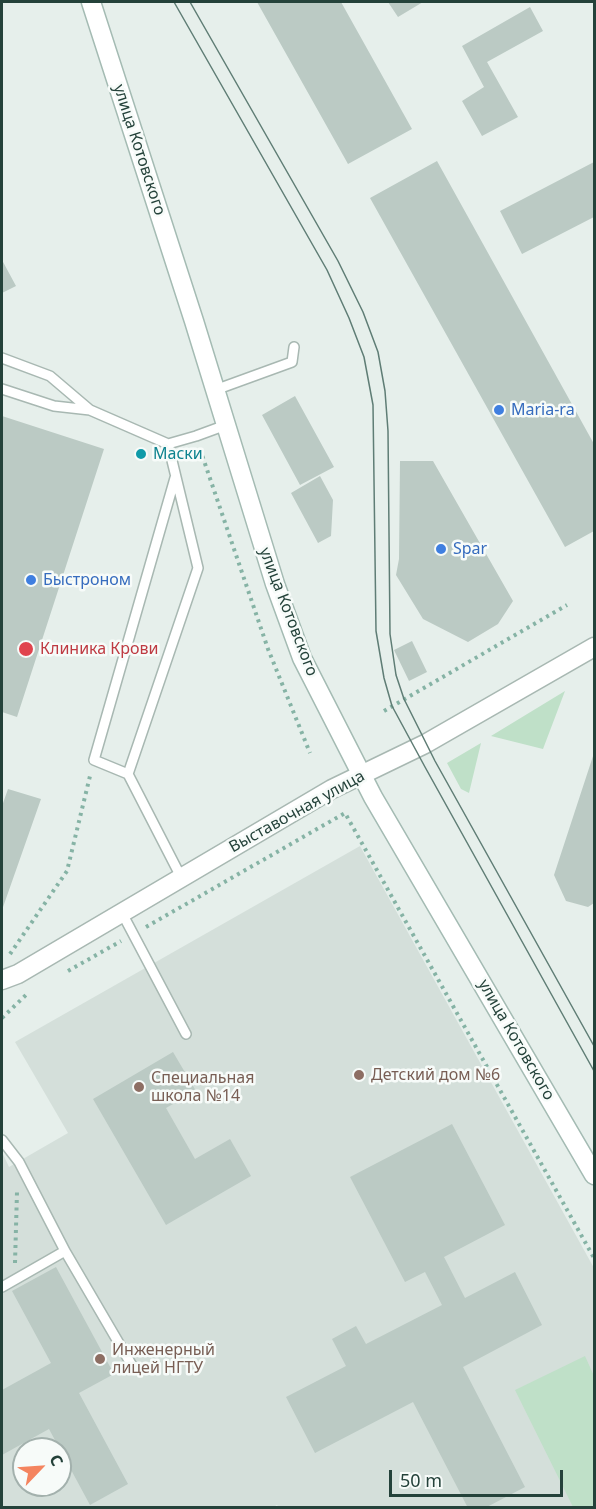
<!DOCTYPE html>
<html>
<head>
<meta charset="utf-8">
<style>
	body { margin:0 }
	#map { position:relative; width:596px; height:1509px; overflow:hidden; background:#e6efeb; font-family:"Noto Sans",sans-serif }
	canvas { display:block }
	.frame { position:absolute; inset:0; border:3px solid #24423a; pointer-events:none }
	.north { position:absolute; left:12px; top:1437px; width:60px; height:60px; box-sizing:border-box; background:#f7fbf9; border:2px solid #a3b1ad; border-radius:50%; rotate:65deg; font-size:16px; font-weight:700; line-height:24px; text-align:center; color:#24423a }
	.north::after { content:''; display:block; margin:auto; width:21px; height:27px; background:#f4845f; clip-path:polygon(50% 0,100% 100%,50% 72%,0 100%) }
	.scale { position:absolute; left:389px; top:1470px; width:174px; height:27px; box-sizing:border-box; border:3px solid #24423a; border-top:0; padding-left:8px; font-size:18px; line-height:21px; white-space:nowrap; color:#24423a; -webkit-text-stroke:4px #f7fbf9; paint-order:stroke }
</style>
</head>
<body>
<div id="map">
<canvas width="596" height="1509"></canvas>
<div class="frame"></div>
<div class="north">С</div>
<div class="scale">50 m</div>
</div>
<script>
const c = document.querySelector('canvas').getContext('2d');
c.lineJoin = 'round';
function paint(path, color) { c.fillStyle = color; c.fill(path, 'evenodd'); }
function stroke(path, color, width, dash) { c.strokeStyle = color; c.lineWidth = width; c.lineCap = dash ? 'butt' : 'round'; c.setLineDash(dash || []); c.stroke(path); }
function write(font, color, halo, rows, align = 'center') {
  c.font = font + ' "Noto Sans",sans-serif'; c.lineWidth = 5; c.setLineDash([]); c.textBaseline = 'middle'; c.strokeStyle = halo; c.fillStyle = color; for (const [text, x, y, turn = 0] of rows) {
    c.save(); c.translate(x, y); c.rotate((+turn || 0) * Math.PI / 180); c.textAlign = isNaN(turn) ? turn : align; if (halo) c.strokeText(text, 0, 0); c.fillText(text, 0, 0); c.restore();
  }
}
paint(new Path2D(`
	M360,846l234,422v239l-310,1 -8,-3 -1,3 -273,-1v-355l7,15 59,-34 -53,-91zM24,1449h36v36h-36z`), '#d4dfda');
paint(new Path2D(`
	M565,691l-22,58 -52,-13z
	M481,743l-12,50 -8,-4 -14,-26z
	M585,1356l9,20v131h-21l-58,-117z`), '#bfe0c8');
paint(new Path2D(`
	M257,2h84l71,127 -64,35z
	M388,2h35l-25,15z
	M530,7l13,24 -56,31 31,55 -36,19 -20,-35 22,-14 -22,-41z
	M437,161l157,283v87l-29,16 -195,-349z
	M594,162v55l-72,37 -22,-43z
	M2,260l14,26 -14,7z
	M295,396l39,71 -34,18 -38,-70z
	M2,416l102,33 -87,268 -15,-5z
	M400,461h33l80,140 -15,23 -30,18 -45,-23 -27,-44 3,-16z
	M320,476l13,24 -2,36 -13,7 -27,-50z
	M412,641l15,31 -18,9 -15,-31z
	M594,753v150l-6,4 -22,-6 -12,-26z
	M8,789l33,10 -39,111v-104z
	M173,1052l23,39 -30,17 29,51 35,-20 21,37 -85,49 -73,-126z
	M452,1124l53,101 -61,32 21,41 50,-26 27,53 -79,42 62,120 -40,21h-17l-55,-106 -98,51 -29,-56 60,-31 -14,-27 24,-13 10,18 76,-39 -17,-33 -20,10 -55,-105z
	M56,1267l58,107 -35,19 49,91 -38,21 -41,-76 -47,26v-65l49,-27 -39,-72z`), '#bbcac4');
const service = new Path2D(`
	M2,358l48,18 40,34
	M2,389l52,17 36,4 78,34
	M215,390l77,-28 2,-15
	M128,774l-34,-14 81,-282
	M181,877l-53,-103 70,-206 -30,-124 28,-8 30,-11
	M122,913l64,121
	M2,1140l17,22 46,89 -63,36
	M65,1251l69,118`);
const tertiary = new Path2D(`
	M2,980l16,-6 314,-185 93,-45 169,-97`);
const secondary = new Path2D(`
	M91,2l103,319 81,263 27,74 71,139 221,378`);
stroke(service, '#a8b8b2', 12);
stroke(tertiary, '#a8b8b2', 21);
stroke(secondary, '#a4bbb3', 21);
stroke(new Path2D(`
	M200,449l68,200 42,104
	M384,711l183,-106
	M146,927l199,-114 249,445
	M10,954l57,-83 23,-95
	M68,971l53,-30
	M2,1018l25,-24
	M15,1263l2,-71`), '#86b3a5', 4, [3, 4.5]);
stroke(service, '#fff', 9);
stroke(tertiary, '#fff', 18);
stroke(secondary, '#fff', 18);
stroke(new Path2D(`
	M174,2l153,268 22,48 15,39 9,48 3,226 8,47 8,28 33,61 169,304
	M190,2l148,259 25,51 15,40 7,39 3,40 2,203 6,41 8,24 31,62 159,285`), '#5f7d75', 1.5);
for (const [x, y, r, color] of [
	[499,410,6,"#3f7fe0"],
	[141,454,6,"#0f9aa8"],
	[441,549,6,"#3f7fe0"],
	[31,580,6,"#3f7fe0"],
	[26,649,8,"#e0444e"],
	[359,1075,6,"#8d6e63"],
	[139,1087,6,"#8d6e63"],
	[100,1359,6,"#8d6e63"]
]) { const dot = new Path2D(); dot.arc(x, y, r, 0, 2 * Math.PI); c.fillStyle = color; c.fill(dot); stroke(dot, '#f7fbf9', 2); }
write('16px', '#24423a', '#f7fbf9', [
	["улица Котовского",139,150,72],
	["улица Котовского",288,612,69],
	["Выставочная улица",297,812,-29],
	["улица Котовского",516,1040,60]
]);
write('16px', '#366cbe', '#f7fbf9', [
	["Maria-ra",511,410],
	["Spar",453,549],
	["Быстроном",43,580]
], 'left');
write('16px', '#0d838f', '#f7fbf9', [
	["Маски",153,454]
], 'left');
write('16px', '#be3a42', '#f7fbf9', [
	["Клиника Крови",40,649]
], 'left');
write('16px', '#785e54', '#f7fbf9', [
	["Детский дом №6",371,1075],
	["Специальная",151,1078],
	["школа №14",151,1096],
	["Инженерный",112,1350],
	["лицей НГТУ",112,1368]
], 'left');
</script>
</body>
</html>
